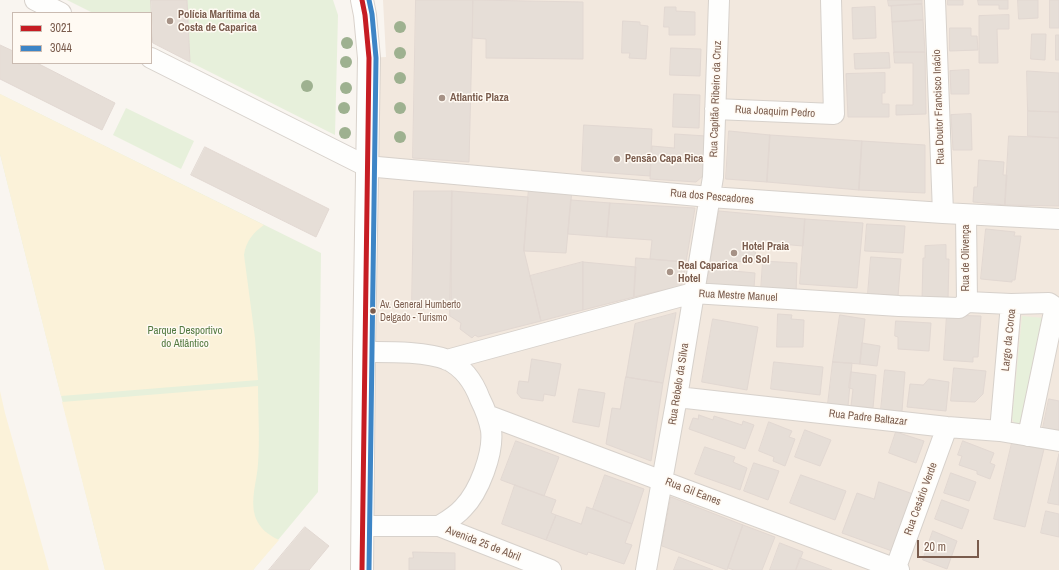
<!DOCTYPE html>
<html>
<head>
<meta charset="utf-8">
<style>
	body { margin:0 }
	#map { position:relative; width:1059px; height:570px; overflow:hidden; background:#f9f5f0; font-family:"Archivo Narrow",sans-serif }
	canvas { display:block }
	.legend { position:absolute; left:12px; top:12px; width:140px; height:52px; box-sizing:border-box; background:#fffaf3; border:1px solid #cabbb1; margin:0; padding:5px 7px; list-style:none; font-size:12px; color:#7a5c4d }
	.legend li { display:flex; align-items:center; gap:8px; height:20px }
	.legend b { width:20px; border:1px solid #cabbb1 }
	.scale { position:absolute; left:917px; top:540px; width:62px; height:18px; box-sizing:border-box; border:2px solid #7a5c4d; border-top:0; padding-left:5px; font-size:12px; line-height:14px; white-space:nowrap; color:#7a5c4d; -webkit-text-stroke:3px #fffaf3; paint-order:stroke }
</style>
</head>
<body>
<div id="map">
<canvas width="1059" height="570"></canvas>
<ul class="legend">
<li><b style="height:5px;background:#c61d23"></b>3021</li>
<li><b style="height:5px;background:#3d85c6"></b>3044</li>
</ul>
<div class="scale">20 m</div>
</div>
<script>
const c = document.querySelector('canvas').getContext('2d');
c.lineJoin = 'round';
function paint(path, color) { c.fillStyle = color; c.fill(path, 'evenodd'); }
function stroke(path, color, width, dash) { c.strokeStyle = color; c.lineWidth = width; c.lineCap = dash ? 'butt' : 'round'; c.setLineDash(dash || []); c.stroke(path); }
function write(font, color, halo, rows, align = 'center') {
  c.font = font + ' "Archivo Narrow",sans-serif'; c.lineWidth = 3; c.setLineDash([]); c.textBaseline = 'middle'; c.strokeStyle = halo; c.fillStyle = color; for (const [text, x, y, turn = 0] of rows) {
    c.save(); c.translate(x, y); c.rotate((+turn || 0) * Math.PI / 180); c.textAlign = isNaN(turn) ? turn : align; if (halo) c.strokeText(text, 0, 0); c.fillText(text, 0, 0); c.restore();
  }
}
paint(new Path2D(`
	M383,0h676v570h-697l7,-512 17,-1z`), '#f2e8de');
paint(new Path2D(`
	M67,0h84l2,43 -2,-1v-29h-58z
	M187,0h146l5,15 -3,120 -145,-73z
	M0,94l321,159 -3,239 -65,78h-148l-105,-416z
	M126,108l68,33 -13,28 -68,-34z
	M1022,316l22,2 -19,101 -8,6 -3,-2 -2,-5z`), '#e7f0db');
paint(new Path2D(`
	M0,94l264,131c-11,8 -18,16 -20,30l11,83 3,42 -197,16 -61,-242z
	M258,386c0,26 2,52 0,78 -1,17 -8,35 -3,52 4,12 13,19 24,24l-26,30h-148l-43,-168z
	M0,391l5,22 44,157h-49z`), '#fbf2d9');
const building = new Path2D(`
	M151,0h36l3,62 -37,-19z
	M416,0h57l-4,162 -56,-4z
	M473,0l110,2v57l-97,-1v-19l-13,-1z
	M888,0h34v4l-33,2z
	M948,0h15v5h-15z
	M978,0h30v9h-9v-4h-20z
	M1018,0h20v18l-19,1z
	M1050,0h9v28h-9z
	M922,4l1,16 -31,2 -1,-16z
	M665,7h11v4l19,1v23h-26v-8h-5z
	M875,7l1,31 -23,1 -1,-31z
	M1009,15v14h-12l1,34h-19v-47z
	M923,20l2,32h-31l-2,-30z
	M623,21l17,1v3l8,1 -2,33 -17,-1 1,-5h-8z
	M950,28h21v8h6l1,14 -28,1z
	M1032,34h14l-1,26 -14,-1z
	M1056,35h3v25h-3z
	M0,45l13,6v12h24l78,40 -13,27 -102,-51z
	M671,48l30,1 -1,27 -30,-1z
	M894,52h31l1,62 -30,1v-10h17v-42h-18z
	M889,53l1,15 -35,1 -1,-15z
	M969,70v24h-18l-1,-23z
	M1027,71l32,2v39l-31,-1z
	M885,73v20h-3v11h7v13h-41l-2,-43z
	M674,94l26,1 -1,33 -26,-1z
	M1028,111l31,1v26l-31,-2z
	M971,114l1,36h-19l-2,-35z
	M584,125l68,4 -2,47 -68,-5z
	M729,131l41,4 -3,47 -41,-3z
	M675,134l31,2 -2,39 -8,7 -46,-3 2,-33 22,2z
	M770,135l92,6 -3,49 -92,-8z
	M1009,136l50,2v68l-54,-1z
	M862,141l63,4v48l-66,-3z
	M205,147l124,62 -13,28 -125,-62z
	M979,160l25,2 -1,13h4l-2,30 -32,-3 1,-15h3z
	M529,188l43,2 -6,63 -42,-2z
	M414,191h38l-1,118h-39z
	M452,191l76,6 -4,54 17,70 -63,16 -3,-2 -3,3 -12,-9 1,-6 -11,-7z
	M571,200l39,3 -3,34 -39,-3z
	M610,203l85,5 -9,54 -36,-3 2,-19 -45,-3z
	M719,211l86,8 -2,27 -46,-4 -3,21 -19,-2 -1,10 21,2 -1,15 -47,-4z
	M805,219l58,4 -6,65 -57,-4z
	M867,224l38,2 -2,27 -38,-2z
	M986,229l29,3 -1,4h7l-6,44h-3v2l-31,-3z
	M946,245v14h3l-1,41h-26l1,-42h2v-12z
	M871,257l30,2 -3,37 -30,-2z
	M636,258l50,4 -3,21 -2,3 -47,11z
	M763,261l34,2 -1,31 -35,-3z
	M583,262l53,5 -2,30 -51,13z
	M583,262v48l-42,11 -11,-45z
	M676,313l-13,70 -37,-6 9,-53z
	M778,314l14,1 -1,4 13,1 -1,27h-26z
	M840,315l25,4 -5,45 -27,-2z
	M947,315l34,1 -3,41h-5v5l-29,-2z
	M713,319l45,8 -11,63 -45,-8z
	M896,321l35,2 -2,28 -31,-2v-12l-3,-1z
	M862,343l18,3 -3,20 -17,-2z
	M532,359l29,5 -6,32 -11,-2 -1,7 -22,-3 -4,-5 2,-12 9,1z
	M774,362l49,5 -3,28 -49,-6z
	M833,362l19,1 -4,43 -20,-2z
	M954,368l32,3 -3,23 -8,8 -24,-1z
	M885,370l20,2 -3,39 -21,-1z
	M851,372l25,3 -3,33 -22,-2 2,-17 -4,-1z
	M626,377l37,6 -12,78 -45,-17 6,-36 8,1z
	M929,379l20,3 -3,29 -39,-4 3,-23 13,1z
	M579,389l26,4 -6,34 -26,-5z
	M1049,399l10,2v31l-16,-4z
	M699,415l14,5 1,-4 28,9 1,-4 11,4 -9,24 -56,-20 4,-11 5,1z
	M769,422l23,9 -3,6 6,2 -10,27 -12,-5 1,-4 -15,-6z
	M805,430l26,10 -11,26 -25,-9z
	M896,432l28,9 -8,22 -27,-10z
	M516,441l43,16 -15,39 -43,-16z
	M963,441l31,12 -4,10 5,2 -5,14 -13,-5v-3l-18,-6 3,-9 -4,-1z
	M1012,443l32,6 -19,78 -31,-8z
	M705,447l30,10 -2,5 14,6 -7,22 -45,-16z
	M1059,454v51l-11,-2z
	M754,463l25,8 -11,29 -24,-9z
	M951,473l25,9 -7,19 -25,-8z
	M605,475l39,14 -12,35 -39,-15z
	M801,475l45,16 -11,29 -45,-17z
	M879,482l34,12 -21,57 -50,-18 15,-40 17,6z
	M515,485l41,15 -5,13 5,2 -10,25 -44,-16z
	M671,497l72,28 -16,45 -65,-24z
	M942,500l27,10 -7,19 -27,-10z
	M587,507l45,17 -7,19 7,2 -8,19 -36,-12 -1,3 -41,-15 10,-25 25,9z
	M1046,511l13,3v23l-18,-4z
	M743,525l32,12 -13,33h-28l-6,-2z
	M305,527l24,19 -20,24h-40z
	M933,531l24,10 -10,28 -24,-9z
	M780,543l23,9 -7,18h-26z
	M413,552l42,1v17h-46v-12h4z
	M679,557l34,13h-39z
	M800,558l32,12h-36z`);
paint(building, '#e6ded7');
stroke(building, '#e2d8d2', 1);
const street = new Path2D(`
	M35,0l26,13
	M935,0l8,213
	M151,58l215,108 344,31 233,16 116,6
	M715,109l119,5 -3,-114
	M966,215l1,87
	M447,360l246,-67 206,13 60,2 8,-6 44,2
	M677,397l270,30 53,4 59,10
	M487,415l412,155
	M1000,431l11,-127 38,-1 6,4 -27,129
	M363,526h76c8,-5 17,-10 24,-18 16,-16 31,-55 28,-78 -2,-11 -6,-21 -11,-31 -6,-16 -16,-31 -32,-39 -22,-9 -61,-8 -84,-8
	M439,526l112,44
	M646,570l31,-173 36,-220 6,-177
	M895,570l52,-143`);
const secondary = new Path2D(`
	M362,570l2,-218 5,-294 -4,-43 -3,-15`);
stroke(street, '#d7d1cb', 22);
stroke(secondary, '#d9d2cb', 24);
stroke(street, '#fefefd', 20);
stroke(secondary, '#fefefd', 22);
stroke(new Path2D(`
	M362,0l3,15 4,43 -7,512`), '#c61d23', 5);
stroke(new Path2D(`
	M369,570l7,-512 -4,-44 -3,-14`), '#3d85c6', 5);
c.fillStyle = '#9eb190';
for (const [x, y] of [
	[400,27],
	[347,43],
	[400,53],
	[346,62],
	[400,78],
	[307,86],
	[346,88],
	[344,108],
	[400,108],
	[345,133],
	[400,137]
]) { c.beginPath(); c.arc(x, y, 6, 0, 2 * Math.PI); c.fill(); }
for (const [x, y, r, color] of [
	[170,21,4,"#a69286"],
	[442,98,4,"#a69286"],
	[617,159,4,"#a69286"],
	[734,253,4,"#a69286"],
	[670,272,4,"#a69286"],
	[373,311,3.5,"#7a5c4d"]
]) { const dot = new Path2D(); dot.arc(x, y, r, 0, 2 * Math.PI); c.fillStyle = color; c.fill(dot); stroke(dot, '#fffaf3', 1.5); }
write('10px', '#7a5c4d', '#fffaf3', [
	["Av. General Humberto",380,305],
	["Delgado - Turismo",380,318]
], 'left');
write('bold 11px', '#7a5c4d', '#fffaf3', [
	["Polícia Marítima da",178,15],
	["Costa de Caparica",178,28],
	["Atlantic Plaza",450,98],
	["Pensão Capa Rica",625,159],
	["Hotel Praia",742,247],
	["do Sol",742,260],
	["Real Caparica",678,266],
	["Hotel",678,279]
], 'left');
write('11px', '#7a5c4d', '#fffaf3', [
	["Rua Capitão Ribeiro da Cruz",716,99,-88],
	["Rua Doutor Francisco Inácio",939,107,-92],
	["Rua Joaquim Pedro",775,112,3],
	["Rua dos Pescadores",712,197,5],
	["Rua de Olivença",966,258,-90],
	["Rua Mestre Manuel",738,296,3],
	["Largo da Coroa",1009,340,-84],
	["Rua Rebelo da Silva",679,384,-81],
	["Rua Padre Baltazar",868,418,6],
	["Rua Gil Eanes",693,492,21],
	["Rua Cesário Verde",921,499,-70],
	["Avenida 25 de Abril",483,544,21]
]);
write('11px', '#537a41', '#fffaf3', [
	["Parque Desportivo",185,331],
	["do Atlântico",185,344]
]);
</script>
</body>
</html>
